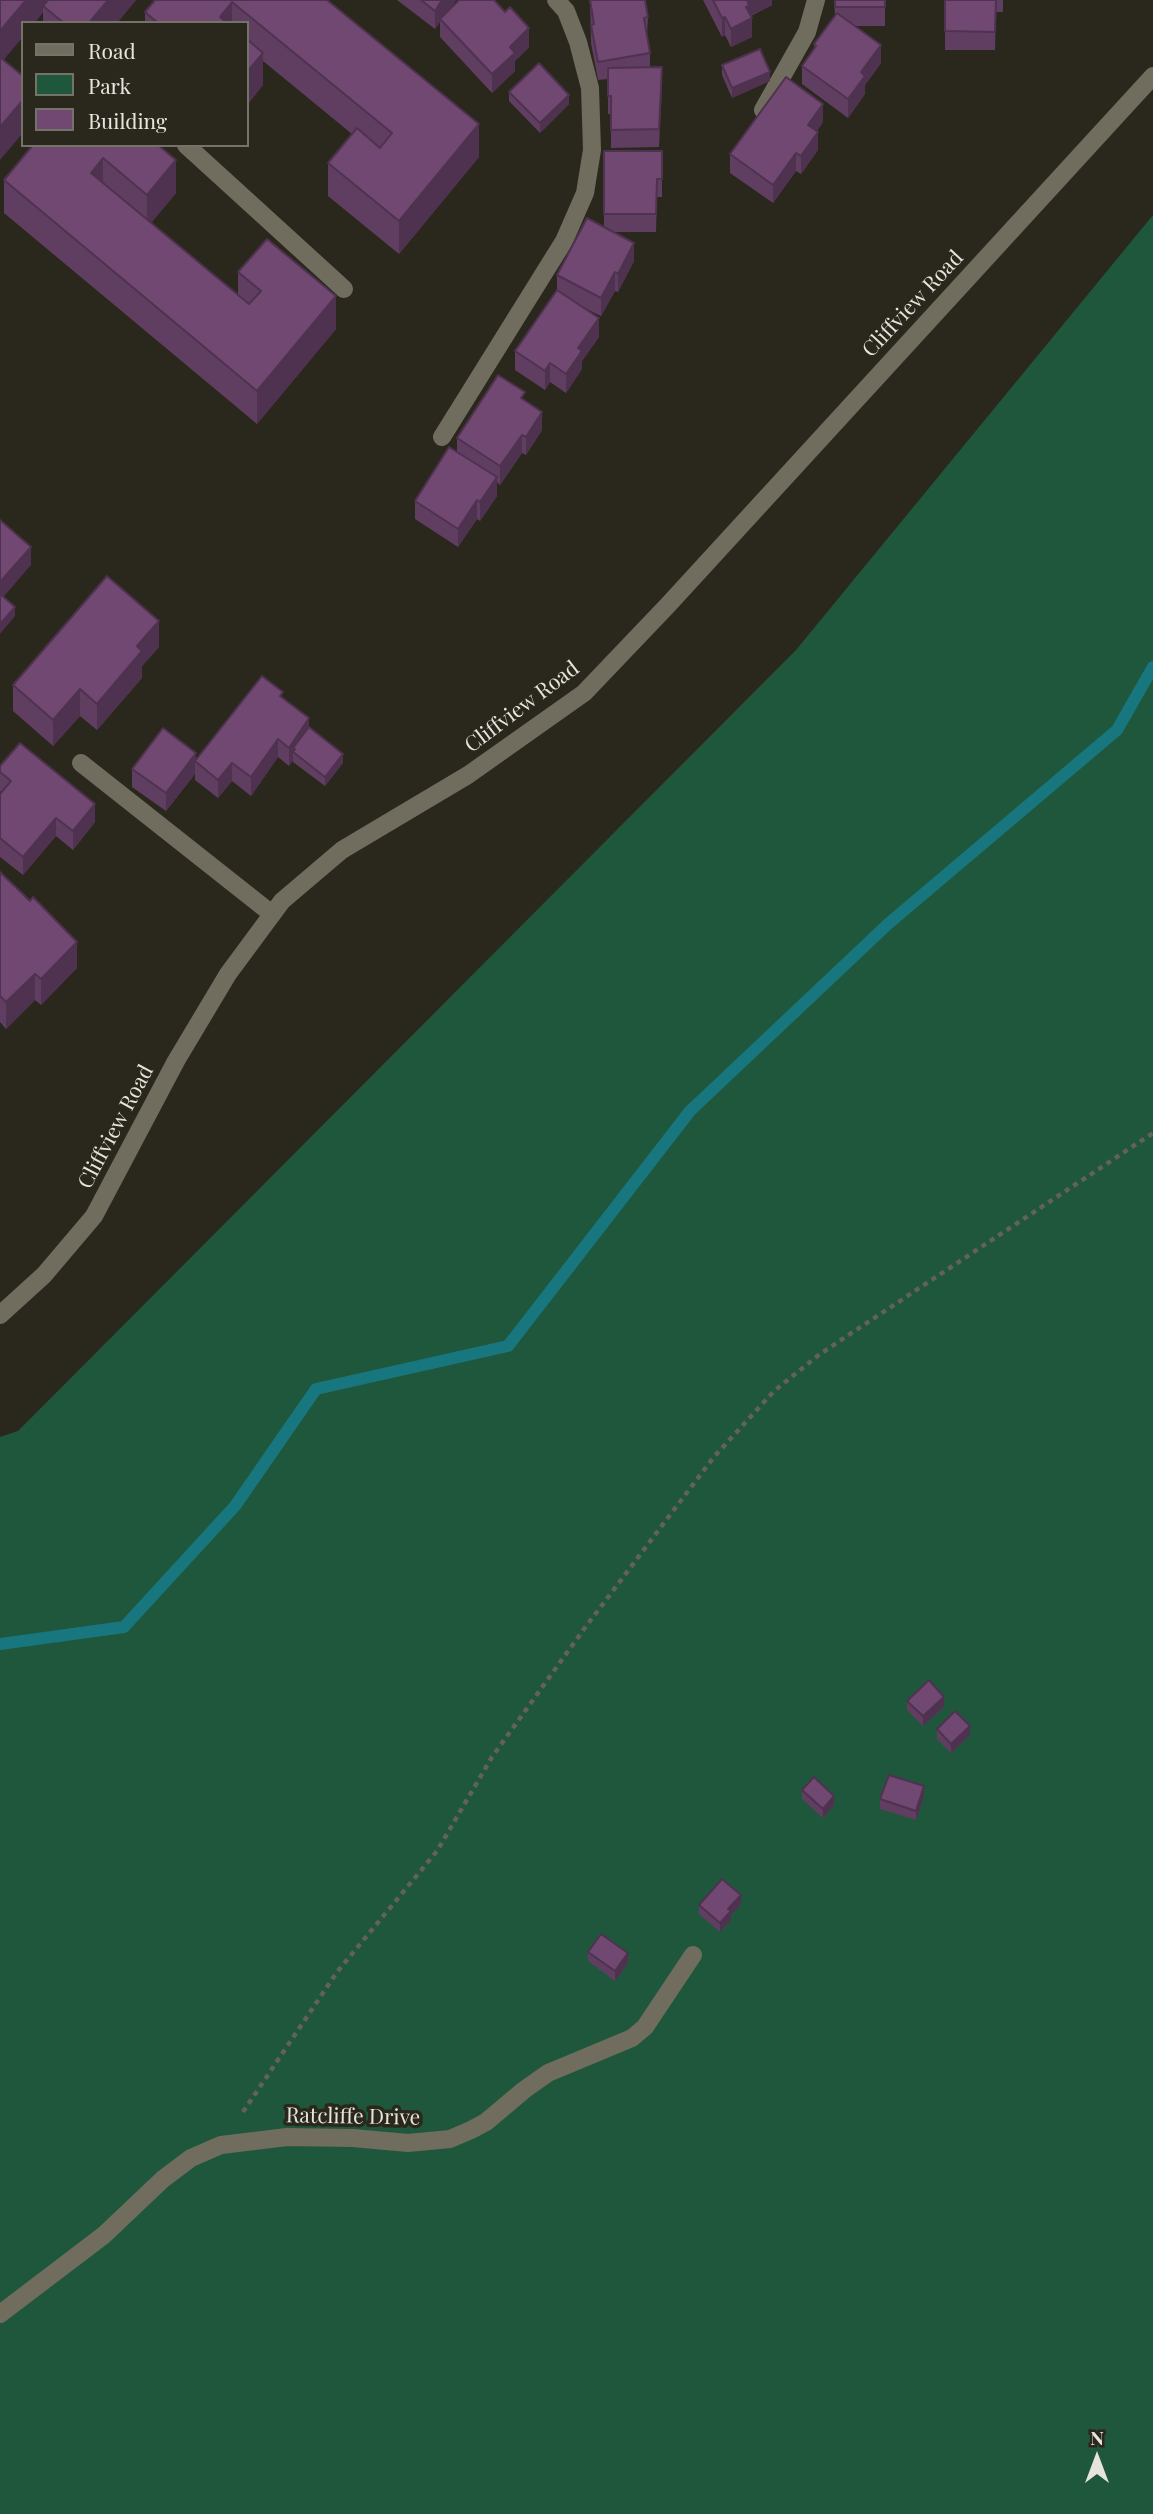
<!DOCTYPE html>
<html>
<head>
<meta charset="utf-8">
<style>
	body { margin:0 }
	#map { position:relative; width:1153px; height:2514px; overflow:hidden; background:#2a271c; font-family:"Playfair Display",serif }
	canvas { display:block }
	.legend { position:absolute; left:21px; top:21px; width:228px; height:126px; box-sizing:border-box; background:#2a271c; border:2px solid #757369; margin:0; padding:9px 12px; list-style:none; font-size:21px; color:#e6e5dd }
	.legend li { display:flex; align-items:center; gap:14px; height:35px }
	.legend b { width:35px; border:2px solid #757369 }
	.north { position:absolute; left:1062px; top:2423px; width:70px; height:70px; -webkit-text-stroke:5px #2a271c; paint-order:stroke; rotate:0deg; font-size:19px; font-weight:700; line-height:28px; text-align:center; color:#e6e5dd }
	.north::after { content:''; display:block; margin:auto; width:24px; height:32px; background:#e6e5dd; clip-path:polygon(50% 0,100% 100%,50% 72%,0 100%) }
</style>
</head>
<body>
<div id="map">
<canvas width="1153" height="2514"></canvas>
<ul class="legend">
<li><b style="height:9px;background:#706d5f"></b>Road</li>
<li><b style="height:19px;background:#1f573d"></b>Park</li>
<li><b style="height:19px;background:#704871"></b>Building</li>
</ul>
<div class="north">N</div>
</div>
<script>
const c = document.querySelector('canvas').getContext('2d');
c.lineJoin = 'round';
function paint(path, color) { c.fillStyle = color; c.fill(path, 'evenodd'); }
function stroke(path, color, width, dash) { c.strokeStyle = color; c.lineWidth = width; c.lineCap = dash ? 'butt' : 'round'; c.setLineDash(dash || []); c.stroke(path); }
function write(font, color, halo, rows, align = 'center') {
  c.font = font + ' "Playfair Display",serif'; c.lineWidth = 7; c.setLineDash([]); c.textBaseline = 'middle'; c.strokeStyle = halo; c.fillStyle = color; for (const [text, x, y, turn = 0] of rows) {
    c.save(); c.translate(x, y); c.rotate((+turn || 0) * Math.PI / 180); c.textAlign = isNaN(turn) ? turn : align; if (halo) c.strokeText(text, 0, 0); c.fillText(text, 0, 0); c.restore();
  }
}
paint(new Path2D(`
	M1153,215v2299h-1153v-1077l18,-6 778,-781z`), '#1f573d');
stroke(new Path2D(`
	M0,1644l124,-17 111,-121 81,-117 192,-43 182,-235 198,-187 229,-194 36,-63`), '#18777e', 12);
stroke(new Path2D(`
	M243,2112l94,-140 100,-121 55,-94 92,-128 129,-171 61,-67 46,-37 333,-221`), '#646157', 4.5, [5, 5]);
stroke(new Path2D(`
	M186,145l158,144
	M81,763l191,151
	M0,2314l104,-79 59,-56 28,-21 30,-13 66,-8 66,1 55,5 42,-4 21,-9 15,-8 38,-32 24,-17 84,-35 13,-11 48,-72`), '#706d5f', 18);
stroke(new Path2D(`
	M763,110l44,-78 9,-32
	M442,437l122,-196 21,-48 7,-43 -2,-62 -12,-46 -12,-31 -10,-11
	M0,1315l44,-40 50,-59 82,-155 52,-87 54,-73 60,-51 126,-75 116,-82 84,-88 485,-529`), '#706d5f', 18);
paint(new Path2D(`
	M0,0h136l-19,23h-74v-11l-40,48 -3,100z
	M155,0h172l152,157 -80,97 -71,-58v-33l24,-29 -89,-73v24l-16,20v-82h-102v-11z
	M397,0h59l-8,11 81,36 -14,14v10l-23,22 -52,-56v-15l-5,7z
	M590,0l58,17 -1,19 3,17v14l12,18 -3,62 -48,1v-34h-3v-35l-10,1 -7,-37z
	M703,0h69v5l-21,11 1,21 -21,10 -6,-12 -3,2z
	M834,0h51v26h-31l27,37 -16,22v9l-17,24 -46,-34v-18l12,-16v-6l21,-29z
	M945,0h58v12h-7l-1,38h-50z
	M722,65l48,16 -38,17 -10,-23z
	M509,92l60,12 -29,29 -31,-32z
	M823,122l-6,9 1,19 -17,24 -5,-3 -23,32 -43,-30v-19z
	M158,145l18,48 -25,30 87,73v-24l98,57 -79,95 -253,-211v-33z
	M604,151h58v46h-5l-1,35h-42l20,29 -16,31 -3,-1 -14,25 -21,-10 19,31 -17,24v8l-16,24 -16,-11 -5,8 -30,-20v-19l42,-61v-15l47,-48z
	M525,401l17,29 -16,25 -4,-2 -22,32 -3,-3v14l-17,25 -3,-2 -19,28 -43,-28v-18l42,-49v-14z
	M159,647l-17,19v12l-45,52 -17,-14 -27,30 -40,-35v-26z
	M283,698l60,65 -18,23 -32,-24v-2l-4,6 -11,-9 -27,39 -19,-15 -14,17 -23,-18v-6l-29,37 -34,-24v-18l64,-10z
	M0,766l95,56 -22,28 -17,-14 -33,39 -23,-18v-63l2,-2 -2,-1z
	M0,872l77,96 -36,37 -6,-5 -29,29 -6,-7z
	M907,1701l37,6 -21,19 -16,-16z
	M937,1729l33,6 -19,18 -14,-14z
	M802,1790l32,15 -11,13 -21,-19z
	M924,1796l-8,24 -36,-11v-10z
	M741,1904l-10,11v5l-11,12 -21,-18v-9z
	M588,1952l40,11 -13,18 -27,-20z`), '#603e61');
paint(new Path2D(`
	M26,0h28l-11,6v6l-8,11h-12v14l-23,27v-33z
	M108,0h28l-19,23h-28z
	M442,0h14l-15,20 -1,-1v3l-5,7v-18z
	M746,0h26v5l-23,11 3,2v19l-21,10v-18z
	M232,2v21h-12v-6z
	M725,17v18l-3,2v-19z
	M529,28v19l-14,14v10l-23,22v-19l18,-27z
	M881,45v18l-16,22v9l-17,24v-19l13,-27z
	M263,53v32l-16,20v-33z
	M662,67v18l-3,62v-18z
	M770,72v9l-38,17v-10z
	M569,95v9l-29,29v-10z
	M23,100v33l-23,27v-33z
	M823,104v18l-15,21v-18z
	M479,124v33l-80,97v-33z
	M818,132v18l-17,24v-18z
	M796,153v18l-23,32v-18z
	M103,158v33l-12,-18z
	M176,160v33l-29,35v-33z
	M634,243v18l-16,31v-18z
	M615,272v19l-14,25v-18z
	M336,296v33l-79,95v-33z
	M599,318v19l-17,24v8l-16,24v-19l12,-26z
	M550,363v19l-5,8v-19z
	M542,412v18l-16,25v-18z
	M522,435v18l-22,32v-19z
	M497,477v19l-17,25v-19z
	M477,500v19l-19,28v-18z
	M31,547v18l-31,36v-19z
	M15,607v9l-15,18v-10z
	M159,621v26l-17,19v12l-45,52v-26l40,-58z
	M80,689v27l-27,30v-26z
	M309,718v19l-16,15v8l-4,6v-18z
	M278,739v18l-27,39v-19z
	M196,753v10l-1,-2v13l-29,37v-18z
	M343,754v9l-18,23v-9z
	M232,763v18l-14,17v-18z
	M95,804v18l-22,28v-19z
	M56,818v18l-33,39v-18z
	M77,942v26l-36,37v-26z
	M35,974v26l-29,29v-27z
	M944,1697v10l-21,19v-10z
	M970,1726v9l-19,18v-9z
	M924,1786v10l-8,24v-9z
	M834,1796v9l-11,13v-9z
	M741,1895v9l-10,11v5l-11,12v-9l8,-14z
	M628,1953v10l-13,18v-10z`), '#4e324f');
const building = new Path2D(`
	M0,0h26l-26,31z
	M48,0h60l-19,23h-25l-21,-17z
	M155,0h172l152,124 -80,97 -71,-58 29,-35 23,20 12,-15 -160,-131 -12,15 7,6h-69l-13,-11z
	M421,0h21l-7,11z
	M459,0h35l11,12 5,-5 19,21 -19,19 5,6 -23,21 -52,-55z
	M590,0h55l3,17 -4,1 6,35 -52,9 -7,-37 3,-1z
	M713,0h34l2,6 -3,1 6,11 -21,11 -6,-12 -3,1z
	M835,0h50v7h-50z
	M945,0h51l-1,32 -50,-1z
	M837,13l44,32 -20,27 4,4 -17,23 -46,-33 14,-20 -2,-2z
	M247,39l16,14 -16,19z
	M760,49l10,23 -38,16 -10,-23z
	M1,58l22,18v24l-23,27v-67z
	M539,63l30,32 -29,28 -31,-31z
	M662,67l-3,62 -48,1v-34h-3v-28z
	M786,77l37,27 -15,21 10,7 -17,24 -5,-3 -23,32 -43,-31z
	M33,145h125l18,15 -29,35 -44,-37 -12,15 158,131 12,-13 -23,-19 29,-33 69,57 -79,95 -253,-211z
	M604,151h58v28h-5l-1,35h-52z
	M587,218l47,25 -16,31 -3,-2 -14,26 -44,-23z
	M557,290l42,28 -21,30 4,3 -16,23 -16,-11 -5,8 -30,-20z
	M498,375l27,17 -4,6 21,14 -16,25 -4,-2 -22,31 -43,-28z
	M449,447l48,30 -17,25 -3,-2 -19,29 -43,-28z
	M0,520l31,27 -31,35z
	M107,576l52,45 -22,25 5,5 -45,53 -17,-15 -27,31 -40,-35z
	M0,594l15,13 -15,17z
	M262,676l21,16 -3,4 29,22 -20,30 -11,-9 -27,38 -19,-14 -14,17 -23,-19z
	M309,727l34,27 -18,23 -32,-25 2,-3 -2,-1z
	M163,728l33,25 -30,40 -34,-24z
	M20,743l75,61 -22,27 -17,-13 -33,39 -23,-19v-44l11,-13 -11,-9v-6z
	M0,872l30,29 3,-4 44,45 -36,37 -6,-5 -29,28 -6,-6z
	M929,1680l15,17 -21,19 -16,-15z
	M955,1711l15,15 -19,18 -14,-15z
	M889,1775l35,11 -8,25 -36,-12z
	M814,1777l20,19 -11,13 -21,-19z
	M722,1879l19,16 -13,14 3,2 -11,12 -21,-18z
	M601,1934l27,19 -13,18 -27,-19z`);
paint(building, '#704871');
stroke(building, '#4e324f', 2);
write('21px', '#e6e5dd', '#2a271c', [
	["Cliffview Road",913,304,-47],
	["Cliffview Road",522,707,-37],
	["Cliffview Road",116,1127,-62],
	["Ratcliffe Drive",353,2117,1]
]);
</script>
</body>
</html>
